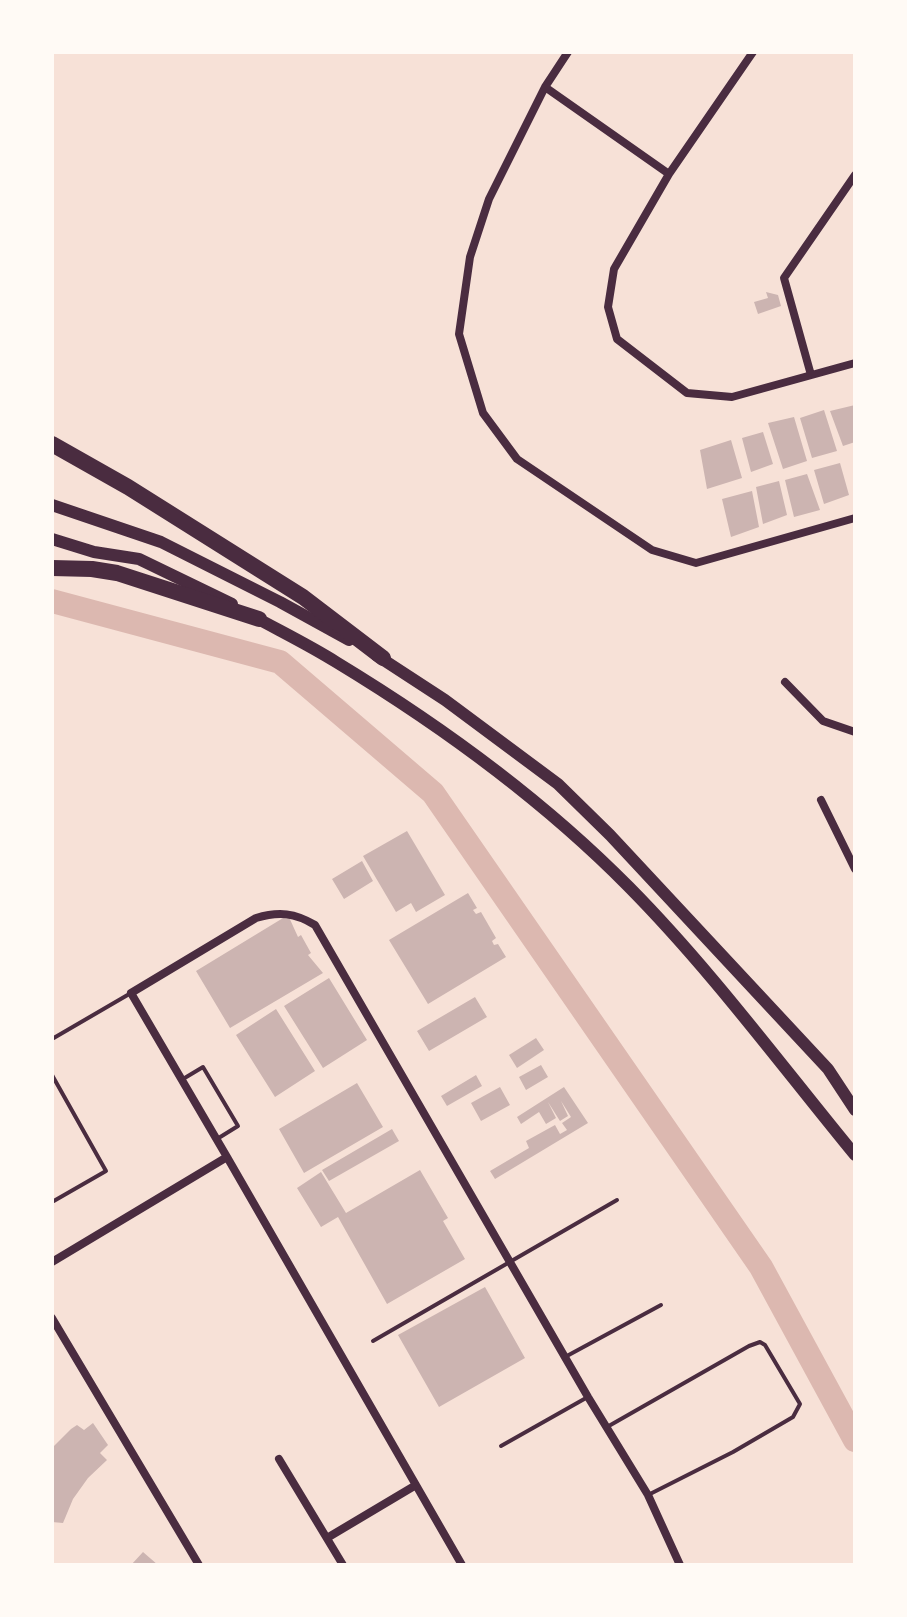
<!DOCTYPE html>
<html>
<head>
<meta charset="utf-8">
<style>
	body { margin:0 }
	#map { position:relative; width:907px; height:1617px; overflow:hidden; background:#f7e1d7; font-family:"Exo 2",sans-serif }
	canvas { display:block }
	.frame { position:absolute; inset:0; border:54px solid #fffaf5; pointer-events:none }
</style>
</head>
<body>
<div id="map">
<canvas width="907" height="1617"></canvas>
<div class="frame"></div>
</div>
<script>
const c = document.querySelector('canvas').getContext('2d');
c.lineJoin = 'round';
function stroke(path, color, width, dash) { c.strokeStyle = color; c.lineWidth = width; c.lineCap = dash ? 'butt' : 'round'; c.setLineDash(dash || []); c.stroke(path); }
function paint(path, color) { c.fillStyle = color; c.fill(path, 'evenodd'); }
stroke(new Path2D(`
	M52,601l228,61 153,131 328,474 94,173`), '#dcb8b0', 24);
paint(new Path2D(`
	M766,292l12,3 3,11 -23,8 -4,-12 14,-4z
	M855,405v37l-12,4 -13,-35z
	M824,410l13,41 -25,7 -12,-40z
	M794,417l13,44 -24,8 -15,-46z
	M763,432l10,32 -22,8 -9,-34z
	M731,440l11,38 -35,11 -7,-39z
	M840,463l9,32 -25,9 -10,-34z
	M807,474l13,36 -26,7 -9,-37z
	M779,481l8,34 -24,9 -7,-37z
	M752,491l7,36 -28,10 -9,-38z
	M407,831l38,64 -29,17 -5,-9 -15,9 -33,-56z
	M362,861l11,20 -29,18 -12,-20z
	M468,893l9,15 -4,2 3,4 5,-2 15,26 -4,3 2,4 4,-1 8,13 -78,47 -39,-64z
	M288,915l10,22 3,-2 10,18 -3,2 15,18 -93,55 -34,-57z
	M329,978l38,62 -44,28 -39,-62z
	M475,997l12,20 -58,34 -12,-20z
	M276,1009l39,62 -40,26 -39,-62z
	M536,1038l8,12 -27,18 -8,-13z
	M541,1065l7,12 -22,13 -7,-13z
	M476,1075l6,11 -35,20 -6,-10z
	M357,1083l26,44 -79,46 -25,-44z
	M500,1087l10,18 -29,16 -10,-18z
	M564,1087l24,36 -93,56 -5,-8 39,-23 -3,-7 29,-16 5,9 7,-4 -5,-7 9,-6 -10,-16 7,15 -8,5 -12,-19 8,16 -10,6 -7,-12 -18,12 -4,-7z
	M392,1129l7,12 -70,40 -7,-11z
	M420,1170l28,48 -5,3 22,38 -78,45 -49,-87 -17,10 -24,-39 24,-16 25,41z
	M485,1287l40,71 -86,49 -41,-72z
	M93,1423l15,22 -8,8 7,7 -19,18 -15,21 -10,24 -11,-1v-74l19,-19 6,-4 7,5z
	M143,1552l15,13h-27z`), '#ccb4b1');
stroke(new Path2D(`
	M52,1039l79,-46
	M52,1075l54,96 -54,31
	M183,1079l20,-12 35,59 -21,13
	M373,1341l244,-141
	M565,1357l96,-52
	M607,1427l142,-81 11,-4 5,3 35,59 -7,13 -60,35 -85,43
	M501,1446l85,-48`), '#4a2c40', 4);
stroke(new Path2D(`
	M568,52l-23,35 -56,112 -19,58 -11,77 24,79 34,46 135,91 44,13 159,-45
	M753,52l-84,122 -55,95 -6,38 9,32 70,54 45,4 123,-34
	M545,87l124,87
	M811,375l-27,-97 71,-103
	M785,682l38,39 32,11
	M821,800l34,69
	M227,1157l235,408
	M52,1262l175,-105 -96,-164 125,-75c23,-7 39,-5 59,7l273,472 60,98 32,70
	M52,1318l147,247
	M279,1459l64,106
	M327,1538l89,-53`), '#4a2c40', 8);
stroke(new Path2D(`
	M52,505l109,37 119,60 69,38
	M52,539l42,13 45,7 93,45
	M251,615c29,16 58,30 85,47 104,63 207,138 293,225 82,83 152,178 226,268
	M376,655l69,45 113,84 52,51 218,234 27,41`), '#4a2c40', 12);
stroke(new Path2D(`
	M52,444l76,43 175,110 80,61
	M52,568l40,1 25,4 142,46`), '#4a2c40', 16);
</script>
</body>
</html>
